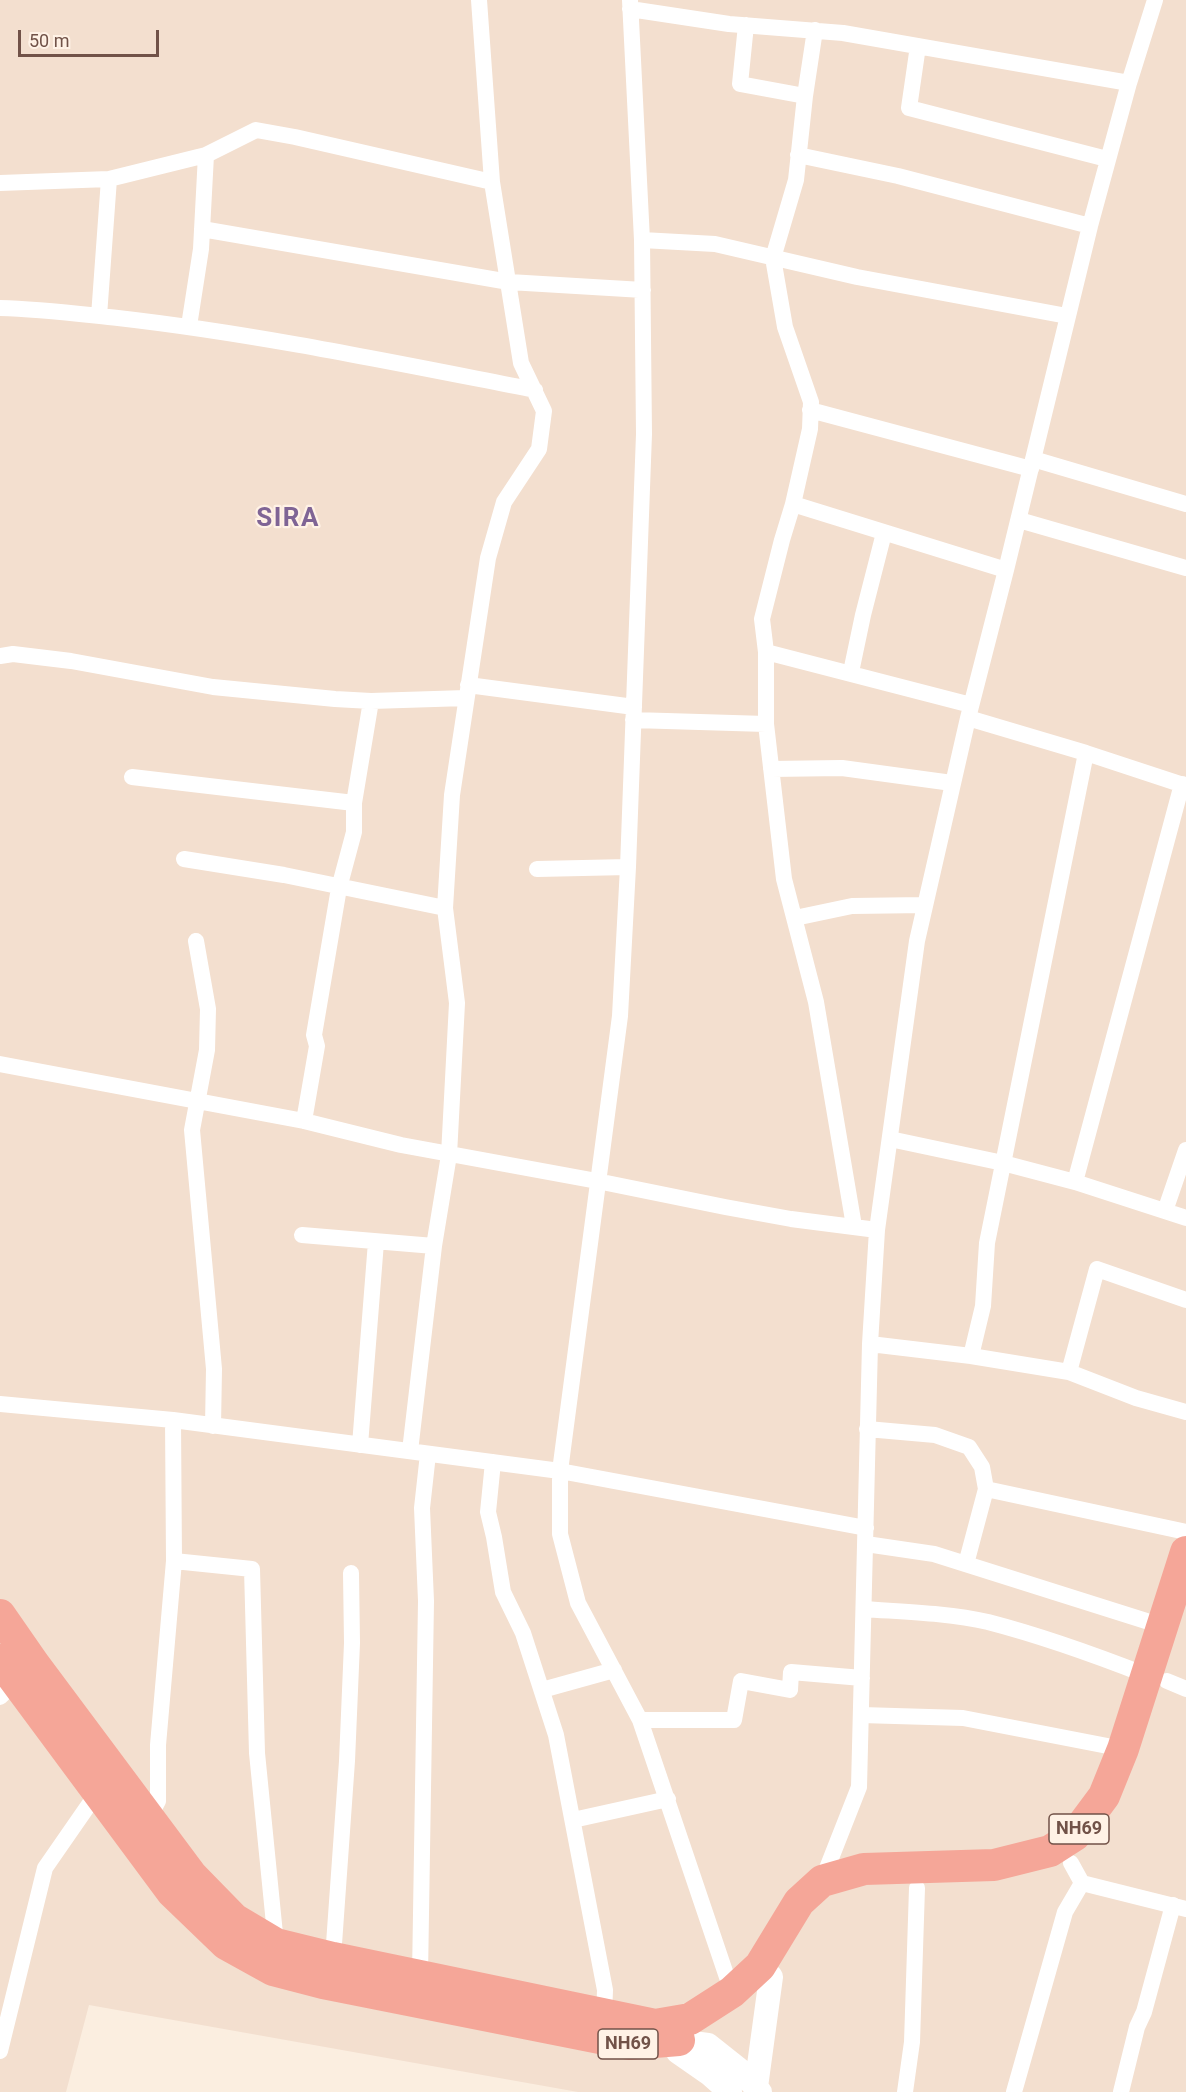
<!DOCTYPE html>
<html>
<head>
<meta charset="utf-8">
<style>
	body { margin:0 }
	#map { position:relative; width:1186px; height:2092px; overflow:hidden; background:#fbeee0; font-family:Roboto,sans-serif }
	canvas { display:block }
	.scale { position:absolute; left:18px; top:30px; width:141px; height:27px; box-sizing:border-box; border:3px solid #715248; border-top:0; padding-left:8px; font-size:18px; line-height:21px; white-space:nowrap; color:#715248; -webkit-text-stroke:4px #fff2e6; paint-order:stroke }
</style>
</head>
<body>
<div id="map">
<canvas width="1186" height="2092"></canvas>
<div class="scale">50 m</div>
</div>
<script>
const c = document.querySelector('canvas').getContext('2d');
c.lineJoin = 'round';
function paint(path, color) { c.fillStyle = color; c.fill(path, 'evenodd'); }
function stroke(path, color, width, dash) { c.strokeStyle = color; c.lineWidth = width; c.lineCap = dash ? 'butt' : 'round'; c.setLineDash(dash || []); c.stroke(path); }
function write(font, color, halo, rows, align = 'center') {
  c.font = font + ' Roboto,sans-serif'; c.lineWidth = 4.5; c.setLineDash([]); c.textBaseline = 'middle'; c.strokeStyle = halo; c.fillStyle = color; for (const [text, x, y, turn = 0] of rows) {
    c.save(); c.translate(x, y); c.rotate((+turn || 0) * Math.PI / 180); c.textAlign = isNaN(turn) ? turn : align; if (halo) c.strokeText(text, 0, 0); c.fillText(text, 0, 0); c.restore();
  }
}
paint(new Path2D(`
	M0,0h1186v2092h-608l-489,-87 -23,87h-66z`), '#f3dfcf');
stroke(new Path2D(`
	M630,0l12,240 2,194 -16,433 -8,149 -60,455v63l18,69 62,117 92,272
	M630,9l99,15 114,9 286,50
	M746,25l-6,59 65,12
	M815,30l-10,66 -9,84 -23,78 12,69 26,75 -1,27 -17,75 -11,36 -20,79 4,33v72l18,155 32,123 38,224
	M918,46l-9,62 198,51
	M798,155l100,21 192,50
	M0,183l109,-4 97,-24
	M202,229l307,53 134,8
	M642,240l73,4 142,33 210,39
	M0,308c40,1 79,6 118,10 140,16 278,45 417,72
	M99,316l10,-137
	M189,326l12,-77 5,-94 50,-25 39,7 197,45
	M810,410l221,59
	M1033,459l153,45
	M793,504l213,66
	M1019,520l167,48
	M766,652l205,53
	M0,656l13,-2 58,7 142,26 122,12 36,2 95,-3
	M851,672l12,-57 21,-82
	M468,685l166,22
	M968,718l118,35 100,33
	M633,720l133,4
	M771,769l71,-1 110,15
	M132,777l222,26
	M184,859l100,16 161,33
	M537,869l91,-2
	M795,918l57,-12 73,-1
	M196,941l12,68 -1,41 -15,80 22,239 -1,57
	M0,1064l304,57 97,24 196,36 128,26 66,12 86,11
	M304,1121l13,-75 -3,-11 25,-147 15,-56v-29l17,-102
	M890,1139l113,24 72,19 111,36
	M1075,1182l107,-398
	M1165,1211l21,-61
	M302,1235l132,11
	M870,1344l101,12 98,16 67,26 50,14
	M971,1356l12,-50 4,-63 99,-490
	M1069,1372l28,-103 89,31
	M0,1404l173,16 387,51 306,57
	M867,1429l68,6 34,12 13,20 4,22 -20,75
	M360,1445l16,-203
	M410,1451l24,-205 15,-91 8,-152 -12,-95 7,-113 36,-237 16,-56 35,-53 5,-38 -23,-48 -29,-181 -13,-182
	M493,1462l-5,50 6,25 9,55 20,41 33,102 49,255 -1,25
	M986,1489l200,43
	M866,1544l68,10 228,72
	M174,1561l78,8 5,184 19,191
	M864,1609c42,3 84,4 124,13 54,14 107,33 158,53
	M1167,1681l19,8
	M542,1690l72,-20
	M0,1697l16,-15
	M861,1715l102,3 160,31
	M640,1720h94l7,-39 49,9 1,-18 71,6
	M149,1818l9,-17v-56l16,-184 -1,-141
	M573,1820l95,-21
	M1071,1863l11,20 104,26
	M822,1881l37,-94 11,-443 7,-114 40,-289 51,-223 38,-148 84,-344 39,-143 26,-83
	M333,1958l14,-197 5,-118 -1,-70
	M420,1976l6,-375 -4,-93 6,-54
	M0,2051l45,-183 52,-75
	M905,2092l7,-50 5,-154
	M1014,2092l51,-180 17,-29
	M1121,2092l16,-65 7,-15 29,-107`), '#fff', 16);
stroke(new Path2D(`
	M756,2087l15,-110
	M730,2092l-19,-17 -33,-23 -1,-11 31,4 34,27 18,20`), '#fff', 24);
stroke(new Path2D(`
	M0,1615l34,49 158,212 42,43 42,25 57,14 322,67 35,-6 42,-27 28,-26 39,-64 23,-21 42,-12 130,-4 56,-14 25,-16 29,-39 19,-47 63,-197
	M0,1660l172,232 54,52 47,26 50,13 307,61 49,-4`), '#f5a698', 32);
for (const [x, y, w] of [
	[1079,1829,60],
	[628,2044,60]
]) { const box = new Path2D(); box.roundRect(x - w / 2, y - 15, w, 30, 4.5); c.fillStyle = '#fff2e6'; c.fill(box); stroke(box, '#715248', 1.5); }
write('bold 18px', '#715248', null, [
	["NH69",1079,1829],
	["NH69",628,2044]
]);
c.letterSpacing = '1.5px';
write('bold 26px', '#7f6495', '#fff2e6', [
	["SIRA",288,519]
]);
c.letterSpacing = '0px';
</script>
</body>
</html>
